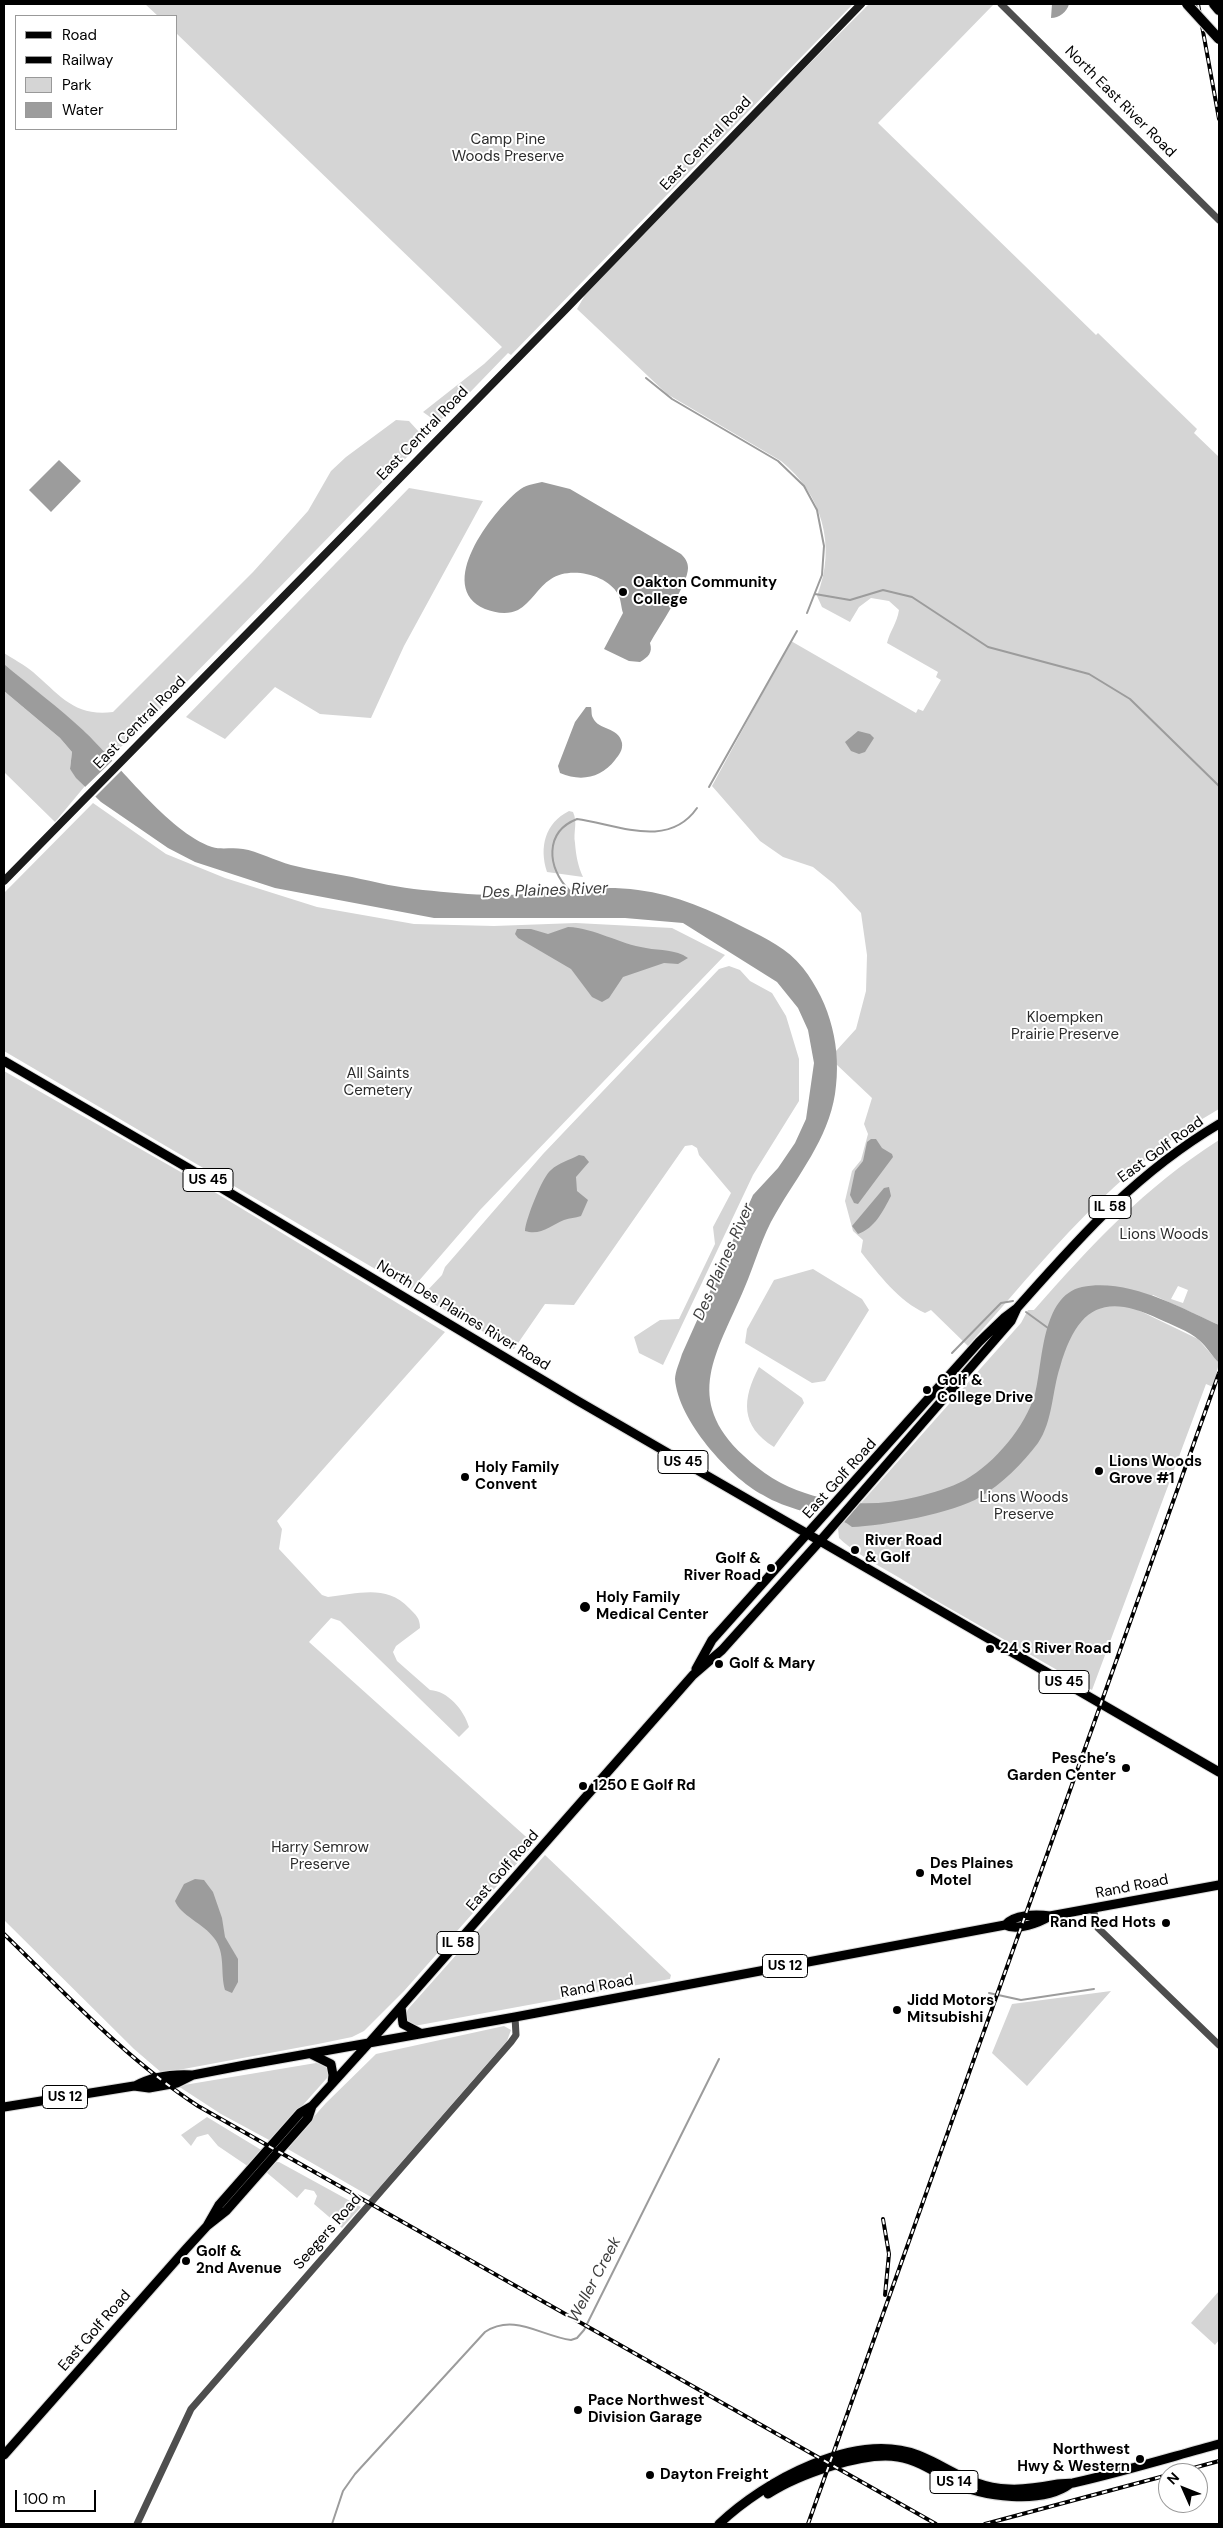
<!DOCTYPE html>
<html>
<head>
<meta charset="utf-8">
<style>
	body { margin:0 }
	#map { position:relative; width:1223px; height:2528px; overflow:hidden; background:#fff; font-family:"DM Sans",sans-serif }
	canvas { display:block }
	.frame { position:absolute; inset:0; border:5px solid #000; pointer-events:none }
	.legend { position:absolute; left:15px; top:15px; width:162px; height:115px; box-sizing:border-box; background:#fff; border:1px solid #999; margin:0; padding:6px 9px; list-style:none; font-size:15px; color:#000 }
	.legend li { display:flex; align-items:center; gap:10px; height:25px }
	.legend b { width:25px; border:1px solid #999 }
	.north { position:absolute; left:1158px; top:2463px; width:50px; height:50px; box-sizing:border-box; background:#fff; border:1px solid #999; border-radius:50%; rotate:314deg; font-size:14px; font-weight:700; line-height:20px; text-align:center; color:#000 }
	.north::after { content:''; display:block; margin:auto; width:18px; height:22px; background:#000; clip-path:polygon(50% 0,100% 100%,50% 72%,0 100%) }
	.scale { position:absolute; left:15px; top:2490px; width:81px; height:22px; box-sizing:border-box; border:2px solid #000; border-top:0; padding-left:6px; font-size:15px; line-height:18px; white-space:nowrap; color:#000; -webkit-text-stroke:4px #fff; paint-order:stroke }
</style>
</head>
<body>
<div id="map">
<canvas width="1223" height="2528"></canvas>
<div class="frame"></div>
<ul class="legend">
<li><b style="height:6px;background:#000"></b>Road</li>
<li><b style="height:6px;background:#000"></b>Railway</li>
<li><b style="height:14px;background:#d5d5d5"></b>Park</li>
<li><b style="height:14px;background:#9c9c9c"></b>Water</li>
</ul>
<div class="north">N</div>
<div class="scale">100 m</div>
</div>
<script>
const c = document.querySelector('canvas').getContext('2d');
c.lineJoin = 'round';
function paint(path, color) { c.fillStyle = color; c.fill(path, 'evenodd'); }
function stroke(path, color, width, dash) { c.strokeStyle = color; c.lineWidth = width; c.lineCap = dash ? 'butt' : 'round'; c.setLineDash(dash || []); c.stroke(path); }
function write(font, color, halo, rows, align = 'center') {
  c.font = font + ' "DM Sans",sans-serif'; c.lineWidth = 4; c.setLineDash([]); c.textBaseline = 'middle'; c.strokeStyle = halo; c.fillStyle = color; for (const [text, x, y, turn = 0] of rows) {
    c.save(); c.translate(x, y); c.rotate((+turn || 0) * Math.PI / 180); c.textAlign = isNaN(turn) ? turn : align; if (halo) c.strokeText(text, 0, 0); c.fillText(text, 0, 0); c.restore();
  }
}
paint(new Path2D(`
	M145,4h708l-342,351 -3,-2 -61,63 -8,4 -9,-3 -7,-5 61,-48 18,-17 -326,-314v-17h-18z
	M869,4h125l-116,119 218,212 2,-2 99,96 -3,4 25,24v652c-105,60 -172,148 -251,237l-37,-36 -6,3c-25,-11 -47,-39 -64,-61l2,-12 -10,-9 -8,-30 7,-30 9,-11 7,-26 -4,-10 8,-26 -36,-34v-13l20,-22 10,-38 1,-36 -6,-42 -27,-29 -21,-17 -30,-10 -23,-16 -48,-55 79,-145 125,72 2,-4 5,2 18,-31 -5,-3 2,-5 -51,-29c3,-12 10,-20 12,-33l-10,-9 -18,-3 -12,9 -9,15 -28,-15 -5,-11c20,-50 5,-102 -36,-135l-114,-67 -90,-85 8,-14 172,-179z
	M396,420l13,1 11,12v8l-12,15 -270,276 -30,26 -23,-26 -81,-68v-11c9,6 21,12 29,19 27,23 41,45 80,40l140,-140 55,-61 23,-40 15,-14z
	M409,488l74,13 -79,145 -33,72 -51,-4 -45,-27 -50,52 -39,-22z
	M4,691l56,47 12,14 -2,17 15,17 -30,36 -51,-50z
	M93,803l73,51 59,24 92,29 97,17 80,2 82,-3 96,5 53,27 -245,255 -69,80 -407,-239v-158z
	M569,811l4,1c5,11 0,20 2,31 1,13 3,23 8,34l-36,-5c-8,-25 -2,-49 22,-61z
	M729,966l11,4 10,11 22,12 14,23 13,43v42l-46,74 -90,190 -24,-12 -5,-16 26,-17 19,-1 36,-75 -2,-17 18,-34 -32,-38 -2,-7 -5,-3 -7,1 -111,159 -29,-1 -31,45 -89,-50v-6l17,-18 3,-8 98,-113 176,-185z
	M4,1071l189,108 252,153 -168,189 5,8 -3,20 43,46 6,2c30,-3 58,-13 81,11 7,7 11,10 11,20l-24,18 -3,6 4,9 33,29c18,1 34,20 39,37l-10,10 -119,-116 -9,-3 -22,24 225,202 -130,147 -40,40 -12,6 -34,7 -156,29 -28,-24 -130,-129z
	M1219,1140v185l-66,-30 -15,15 60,29 21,24 -6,24 -7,-3 -114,306 -164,-94c-26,-19 -67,-37 -89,-58l-1,-10 4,-6 3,-1 176,-198 7,-13h6c57,-65 111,-123 185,-170zM1178,1286l10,4 -5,13 -12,-4z
	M813,1269l49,30 7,11 -44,71 -13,2 -67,-40 2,-14 27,-49z
	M759,1367l43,31 2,5 -30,44c-34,-21 -32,-48 -15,-80z
	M545,1855l126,120 -1,4 -256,47 -7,-2 -2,-10 4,-6z
	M1111,1991l-84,95 -35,-33 20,-49z
	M504,2026l7,4 -4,11 -136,156 -85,-49 40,-45 50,-49z
	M316,2063l12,2 1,9 -2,4 -56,63 -50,-27 -43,-28z
	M207,2117l56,34 -14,16 -31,-21 -10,-12 -11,3 -6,9 -10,-11z
	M275,2162h4l82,45 -19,21 -28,-24 3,-8 -3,-5 -9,-2 -8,9 -31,-26z
	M1219,2291v49l-4,5 -24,-22z`), '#d5d5d5');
paint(new Path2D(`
	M1052,4h17c-2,8 -10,14 -18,14z
	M59,460l22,21 -30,31 -22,-22z
	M542,482l28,7 111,65c4,4 7,8 7,14 0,16 -29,59 -38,75 3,10 -2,14 -10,19l-11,-1 -25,-12 19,-36c-2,-6 -2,-14 -5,-19 -11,-20 -49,-28 -67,-15 -13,8 -20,24 -33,31 -10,5 -23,3 -33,-1 -51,-22 7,-97 33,-118 7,-6 15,-7 24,-9z
	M4,664c26,22 54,43 79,66 35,33 85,102 129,117 10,3 20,0 31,2 14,2 33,12 48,16 20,5 41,8 61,12 23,5 47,11 71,13 23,2 48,5 72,5 48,1 95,-12 143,-5 39,5 73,20 107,38 22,11 42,20 58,40 28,36 39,81 32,126 -7,45 -37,81 -59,119 -14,23 -21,51 -32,76 -27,64 -62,110 0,167 17,16 38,30 61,37 37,13 74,13 111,4 16,-4 34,-9 49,-17 30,-17 60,-53 70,-86 8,-31 6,-98 47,-107 46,-9 97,20 137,38v38c-7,-7 -12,-16 -20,-23 -10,-9 -27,-15 -40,-21 -56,-27 -82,-11 -99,48 -8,24 -7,54 -22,76 -15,20 -36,41 -58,54 -25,16 -98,29 -128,30 -13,-11 -33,-12 -50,-16 -13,-4 -28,-9 -39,-16 -34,-18 -85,-75 -88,-116 0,-7 5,-18 7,-25l71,-159 25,-27 17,-25 11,-24 8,-56 -6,-33 -10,-22 -21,-26 -94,-59 -58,-5h-191l-159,-30 -80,-26 -27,-14 -67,-46 -25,-24 -6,-9 2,-17 -12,-14 -56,-47z
	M586,707h5c1,4 0,8 2,11 5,12 26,9 29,25 1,7 -3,12 -7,17 -14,18 -34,22 -55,13l-2,-7 17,-44z
	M858,731l12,3 4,4 -9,14 -6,2 -8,-3 -6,-9z
	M568,927c27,1 51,17 78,21 15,3 29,1 42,10l-10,6 -14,-1 -41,14 -14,21 -7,4 -10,-5 -21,-28 -53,-31 -3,-4 2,-5h14l17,5z
	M871,1139h5l6,9 10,6 1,3 -35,47 -4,-1 -4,-8 5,-24 8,-10 4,-19z
	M579,1155l5,1 5,6 -13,15 1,14 11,9 -7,16c-6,2 -11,2 -17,4 -13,5 -23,16 -39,11 0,-10 18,-56 26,-61 7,-7 19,-10 28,-15z
	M889,1187l2,9c-8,15 -16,32 -33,38l-6,-8 32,-38z
	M195,1879l9,1 9,12 9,26 3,19 13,22v23l-6,11 -7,-3c-5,-17 1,-37 -11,-52 -10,-14 -34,-23 -39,-37l9,-17z`), '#9c9c9c');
paint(new Path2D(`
	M113,760l10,9 -29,29 -10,-10z
	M829,1497l33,4 -18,21 -31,-6z`), '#fff');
stroke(new Path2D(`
	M646,378l26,21 106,62 26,25 13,24 7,36 -2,29 -15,38
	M815,594l35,6 33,-10 29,7 76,50 101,27 41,25 89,87
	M709,787l88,-156
	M569,890c-22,-22 -25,-58 8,-71 39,5 91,31 120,-11
	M1026,1312l22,16
	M952,1353l49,-50 12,-2
	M989,1993l32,7 73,-11
	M332,2524l11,-33 12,-17 130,-142c29,-19 56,4 86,8l6,-2 7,-8 135,-271`), '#9c9c9c', 2);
const primary = new Path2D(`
	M4,1061l184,107 390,233 641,371
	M696,1669l16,-29 267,-298 26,-25 12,-9c64,-72 118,-134 202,-184
	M1005,1925c12,6 34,-2 45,-9
	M401,2007l2,17 17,9
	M311,2054l20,10 2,11 -1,9
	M135,2086c18,-10 37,-12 57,-11
	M4,2107l130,-21 15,2 28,-5 16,-8 52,-10 270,-48 490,-92c9,-11 32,-11 45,-9l169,-31
	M207,2226l12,-21 81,-92 12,-7 57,-63 324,-368 29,-25 98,-109 191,-220 6,-13
	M4,2455l182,-206 21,-23 19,-15 82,-93 4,-12
	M768,2494c29,-19 96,-43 130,-37 20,3 37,15 55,25 29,15 89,23 117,2
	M719,2524c45,-43 136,-93 199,-69 33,13 53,33 91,34 17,1 33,-2 49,-5 5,-1 10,0 15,-1 49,-11 98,-26 146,-39`);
const motorway = new Path2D(`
	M1214,4l5,6`);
stroke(primary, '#dbdbdb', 11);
stroke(motorway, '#dbdbdb', 12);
stroke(new Path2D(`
	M1001,4l218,216
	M1093,1909l5,19 121,117
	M137,2524l54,-115 320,-367 5,-7 -1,-18`), '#4e4e4e', 7);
stroke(new Path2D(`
	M4,881l561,-571 296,-306`), '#1b1b1b', 8);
stroke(primary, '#000', 9);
stroke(motorway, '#000', 10);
const rail = new Path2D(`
	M1198,4l21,115
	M4,1934c62,60 122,125 194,172l738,418
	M883,2219l6,35 -4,41
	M1175,2473l44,-12
	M808,2524l411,-1151
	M985,2524l183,-49`);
stroke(rail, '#000', 4);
stroke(rail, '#fff', 2, [5.5]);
const motorwayBridge = new Path2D(`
	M1187,4l32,35`);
stroke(motorwayBridge, '#dbdbdb', 12, []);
stroke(motorwayBridge, '#000', 10);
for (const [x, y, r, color] of [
	[623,592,5,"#000"],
	[927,1390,5,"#000"],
	[1099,1471,5,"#000"],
	[465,1477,5,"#000"],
	[855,1550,5,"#000"],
	[771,1568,5,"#000"],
	[585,1607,6,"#000"],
	[990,1649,5,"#000"],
	[719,1664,5,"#000"],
	[1126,1768,5,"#000"],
	[583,1786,5,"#000"],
	[920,1873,5,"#000"],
	[1166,1923,5,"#000"],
	[897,2010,5,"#000"],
	[186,2261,5,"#000"],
	[578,2410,5,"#000"],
	[1140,2459,5,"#000"],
	[650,2475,5,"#000"]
]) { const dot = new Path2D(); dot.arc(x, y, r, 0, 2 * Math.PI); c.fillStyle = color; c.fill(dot); stroke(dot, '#fff', 2); }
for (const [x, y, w] of [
	[208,1180,50],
	[1110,1207,42],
	[683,1462,50],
	[1064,1682,50],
	[458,1943,42],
	[785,1966,45],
	[65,2097,45],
	[954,2482,48]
]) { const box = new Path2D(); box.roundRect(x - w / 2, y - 11.5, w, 23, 4); c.fillStyle = '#fff'; c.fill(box); stroke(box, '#000', 1); }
write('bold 14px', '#000', null, [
	["US 45",208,1180],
	["IL 58",1110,1207],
	["US 45",683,1462],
	["US 45",1064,1682],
	["IL 58",458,1943],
	["US 12",785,1966],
	["US 12",65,2097],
	["US 14",954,2482]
]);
write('15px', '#000', '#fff', [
	["North East River Road",1120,102,45],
	["East Central Road",706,144,-46],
	["East Central Road",423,434,-46],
	["East Central Road",140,723,-45],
	["East Golf Road",1161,1150,-36],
	["North Des Plaines River Road",463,1316,31],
	["East Golf Road",840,1479,-48],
	["East Golf Road",503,1871,-49],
	["Rand Road",1132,1887,-11],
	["Rand Road",597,1987,-10],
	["Seegers Road",328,2232,-49],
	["East Golf Road",95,2331,-49]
]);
write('15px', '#2c2c2c', '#fff', [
	["Camp Pine",508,140],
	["Woods Preserve",508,157],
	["Kloempken",1065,1018],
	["Prairie Preserve",1065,1035],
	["All Saints",378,1074],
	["Cemetery",378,1091],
	["Lions Woods",1164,1235],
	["Lions Woods",1024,1498],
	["Preserve",1024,1515],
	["Harry Semrow",320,1848],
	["Preserve",320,1865]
]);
write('bold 15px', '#000', '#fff', [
	["Oakton Community",633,583],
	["College",633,600],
	["Golf &",937,1381],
	["College Drive",937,1398],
	["Lions Woods",1109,1462],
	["Grove #1",1109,1479],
	["Holy Family",475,1468],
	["Convent",475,1485],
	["River Road",865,1541],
	["& Golf",865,1558],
	["Golf &",761,1559,"right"],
	["River Road",761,1576,"right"],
	["Holy Family",596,1598],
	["Medical Center",596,1615],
	["24 S River Road",1000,1649],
	["Golf & Mary",729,1664],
	["Pesche’s",1116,1759,"right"],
	["Garden Center",1116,1776,"right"],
	["1250 E Golf Rd",593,1786],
	["Des Plaines",930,1864],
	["Motel",930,1881],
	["Rand Red Hots",1156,1923,"right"],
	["Jidd Motors",907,2001],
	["Mitsubishi",907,2018],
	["Golf &",196,2252],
	["2nd Avenue",196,2269],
	["Pace Northwest",588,2401],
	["Division Garage",588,2418],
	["Northwest",1130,2450,"right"],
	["Hwy & Western",1130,2467,"right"],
	["Dayton Freight",660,2475]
], 'left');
write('italic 16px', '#3d3d3d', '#fff', [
	["Des Plaines River",545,891,-2],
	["Des Plaines River",724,1262,-66],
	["Weller Creek",595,2280,-62]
]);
</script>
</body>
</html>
